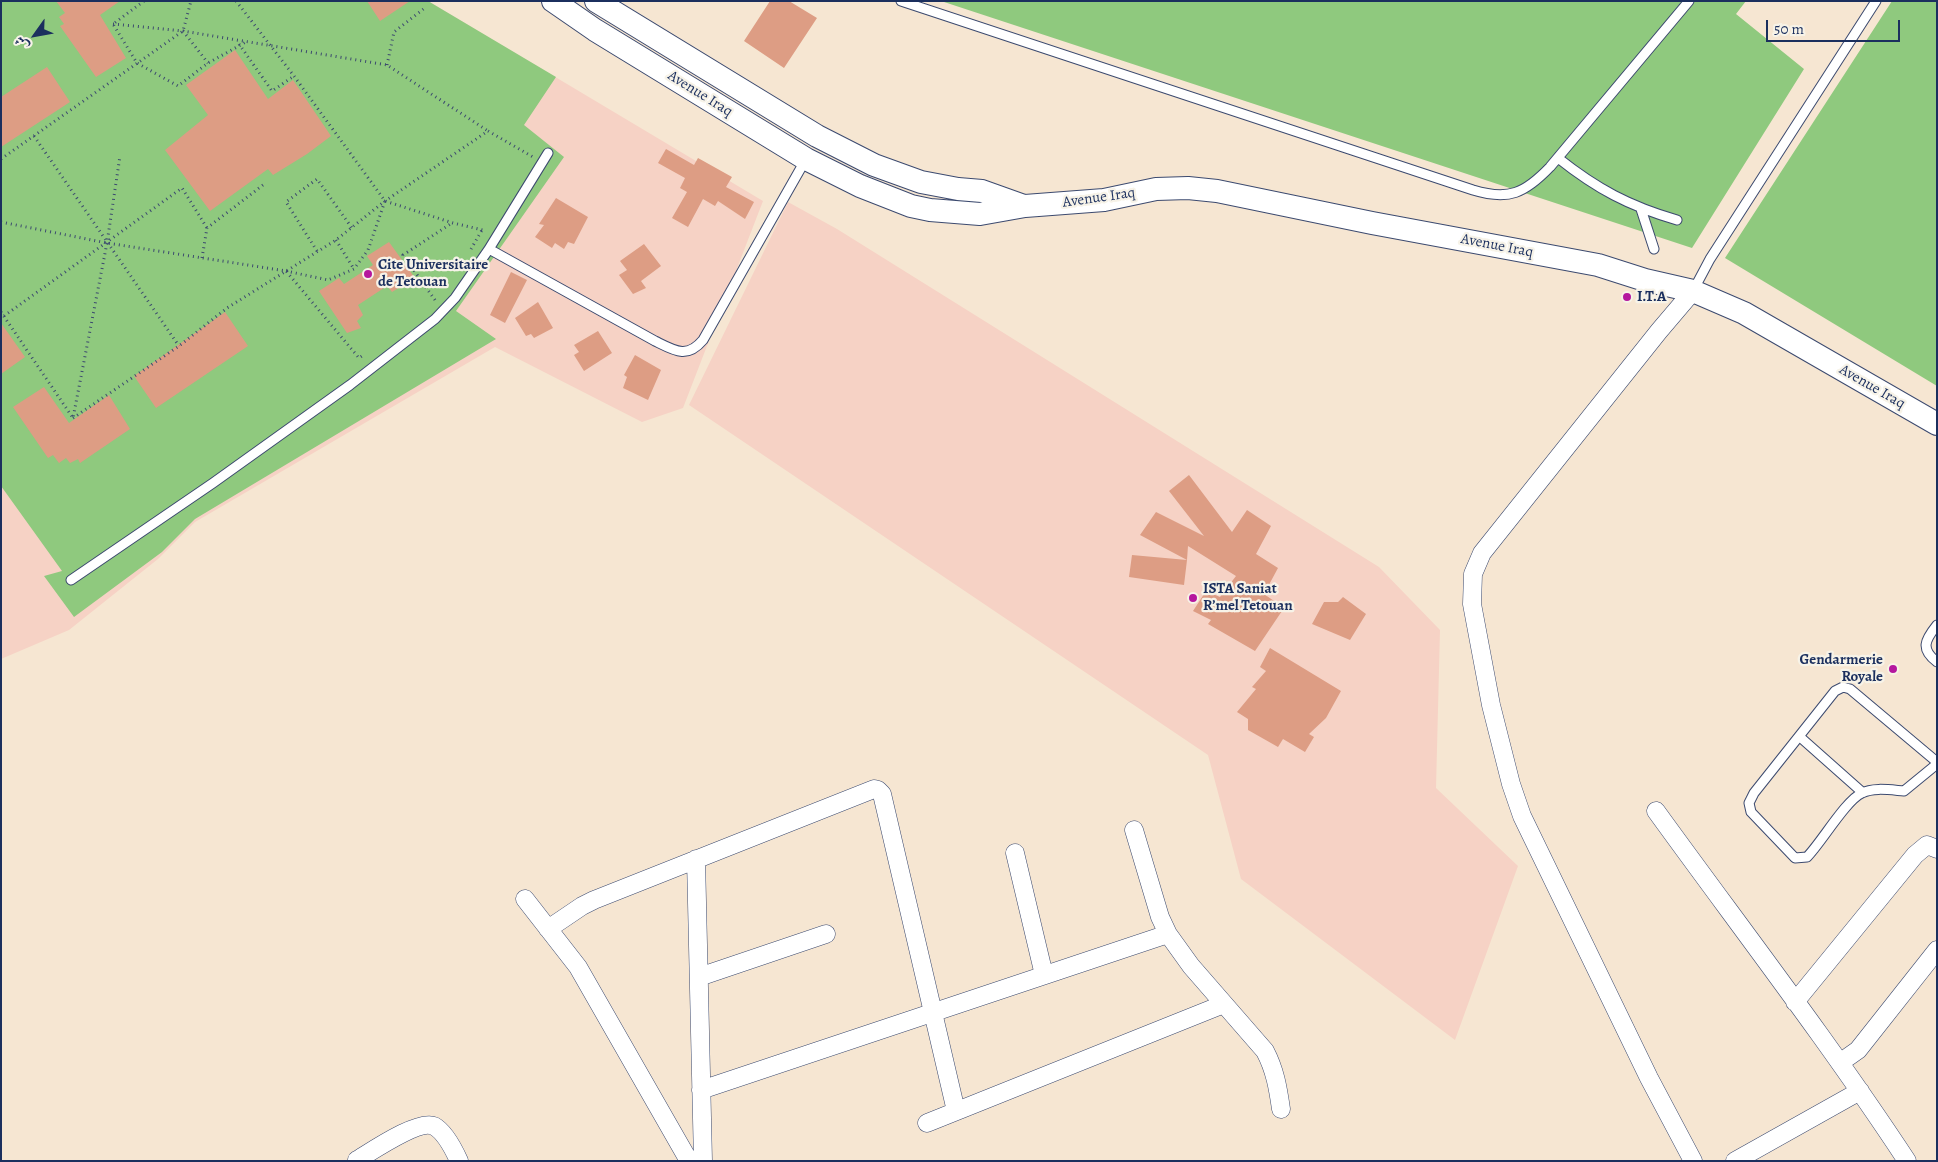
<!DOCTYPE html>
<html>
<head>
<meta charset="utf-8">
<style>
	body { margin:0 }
	#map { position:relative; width:1938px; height:1162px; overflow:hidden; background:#f6e6d2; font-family:Alegreya,Amiri,serif }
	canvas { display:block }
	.frame { position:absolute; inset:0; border:2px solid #1b2f5e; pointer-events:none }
	.north { position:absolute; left:10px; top:10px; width:50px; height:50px; -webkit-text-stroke:4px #f7f3e8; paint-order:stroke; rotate:238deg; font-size:14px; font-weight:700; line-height:20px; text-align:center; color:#1b2f5e }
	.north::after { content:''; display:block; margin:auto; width:18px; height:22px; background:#1b2f5e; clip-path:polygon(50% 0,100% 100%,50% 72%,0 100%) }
	.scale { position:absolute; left:1766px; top:20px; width:134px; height:22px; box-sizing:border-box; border:2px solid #1b2f5e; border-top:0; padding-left:6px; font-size:15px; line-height:18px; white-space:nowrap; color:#1b2f5e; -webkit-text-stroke:4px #f7f3e8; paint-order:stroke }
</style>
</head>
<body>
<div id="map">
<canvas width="1938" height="1162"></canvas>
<div class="frame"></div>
<div class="north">ش</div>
<div class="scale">50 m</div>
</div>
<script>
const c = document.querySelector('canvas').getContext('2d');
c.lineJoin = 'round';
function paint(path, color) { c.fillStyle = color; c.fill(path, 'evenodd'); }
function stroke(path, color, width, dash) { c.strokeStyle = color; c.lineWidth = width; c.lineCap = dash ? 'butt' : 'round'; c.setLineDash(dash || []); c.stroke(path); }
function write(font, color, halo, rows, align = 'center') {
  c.font = font + ' Alegreya,serif'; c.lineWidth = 4.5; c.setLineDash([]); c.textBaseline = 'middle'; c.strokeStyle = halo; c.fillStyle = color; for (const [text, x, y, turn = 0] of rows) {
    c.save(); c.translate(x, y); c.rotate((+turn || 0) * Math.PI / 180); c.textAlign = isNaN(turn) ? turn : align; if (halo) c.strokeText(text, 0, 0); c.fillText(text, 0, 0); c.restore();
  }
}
paint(new Path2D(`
	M1,1h427l335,200 -80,207 -41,14 -147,-75 -300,175 -37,37 -89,71 -68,29z
	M788,202l49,27 542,338 61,63 -4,158 82,78 -63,174 -214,-161 -33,-124 -519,-350z`), '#f6d2c5');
paint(new Path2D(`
	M1,1h427l128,76 -32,48 40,32 -108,154 40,28 -301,180 -33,33 -88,65 -30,-41 18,-5 -61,-85z
	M941,1h805l-10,13 68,55 -112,179z
	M1892,1h45v385l-212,-128z`), '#8fc97e');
paint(new Path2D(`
	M56,1h64l-20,14 26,43 -30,19 -36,-51 4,-2 -5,-7 6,-4z
	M367,1h43l-30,20z
	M770,1h19l28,17 -33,50 -40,-27z
	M235,50l33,49 25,-19 38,56 -24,18 -34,21 -5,-6 -58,42 -45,-61 43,-35 -22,-30z
	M47,67l23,35 -69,45v-50z
	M666,149l28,16 4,-7 34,19 -6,10 28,15 -9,17 -27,-18 -3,5 -12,-7 -15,28 -16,-9 15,-26 -7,-4 5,-10 -27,-15z
	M556,198l32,19 -14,27 -6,-2 -4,7 -9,-6 -3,5 -17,-11 9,-12 -5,-1z
	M389,242l26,36 -23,14 -5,-6 -29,19 5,10 -6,6 4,7 -14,5 -28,-42 20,-13 5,6 29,-19 -6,-9z
	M644,244l17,22 -20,15 5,7 -13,6 -14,-19 8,-5 -7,-9z
	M511,272l16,8 -22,43 -15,-8z
	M538,302l15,26 -19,10 -3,-4 -5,2 -11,-18z
	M225,312l23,34 -92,62 -22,-32z
	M1,323l24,34 -24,17z
	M598,331l14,22 -28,18 -10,-16 5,-3 -5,-7z
	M635,355l26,15 -13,30 -25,-12 4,-11 -3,-2z
	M44,387l25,36 40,-28 21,34 -50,34 -2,-4 -8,4 -4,-5 -7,5 -6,-8 -5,3 -35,-51z
	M1189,475l43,57 15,-22 24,16 -15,28 22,14 -14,26 20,14 -29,43 -47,-27 3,-4 -18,-9 13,-20 14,6 16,-21 -48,-30 -1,14 -47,-25 16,-23 48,24 -35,-45z
	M1132,555l55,5 -3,25 -55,-8z
	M1343,597l23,17 -16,26 -38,-16 12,-22h14z
	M1270,648l71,43 -15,27 -17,16 5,3 -9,15 -22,-13 -5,8 -30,-17v-11l-11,-7 19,-23 -4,-2 14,-16 -6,-4z`), '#dd9d84');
const service = new Path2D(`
	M901,1l572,189c36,11 52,3 77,-23l139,-166
	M1558,158c39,31 71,48 119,62
	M1641,209l13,40
	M489,249l166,92c20,10 32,18 48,-1l103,-181
	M1693,291l17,-32 166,-258
	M71,580l142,-97 137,-98 85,-66 20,-21 34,-49 59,-96
	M1937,625c-12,15 -17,24 0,37
	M1800,737l62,55
	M1937,762l-87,-73 -7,-2 -8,4 -81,102 -5,10 2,9 44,46 12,-1c14,-14 39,-57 55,-64 11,-6 29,-3 42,-2l33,-27`);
const minor = new Path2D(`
	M1693,291l-34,40 -177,222 -9,21 -1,30 19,101 20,79 11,32 127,262 44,83
	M1656,811c84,116 172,230 251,350
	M1134,830l26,87 8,17 23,32 74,85c10,19 13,37 16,58
	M1015,853l29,122
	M696,859l7,302
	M525,899l53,68 111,194
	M548,929l34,-23 12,-6 280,-111 4,1 4,4 74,317
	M699,977l127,-43
	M1795,1002l120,-147 12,-10 10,4
	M1841,1062l17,-12 79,-100
	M701,1090l467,-156
	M927,1123l297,-119
	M357,1160c15,-9 62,-41 77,-34 11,6 20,24 25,35
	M1735,1161l125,-70`);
const tertiary = new Path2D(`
	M553,1l42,29 211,129 54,27 51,20 19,4 50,4 45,-8 79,-6 52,-11 32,-1 29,3 155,32 226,42 47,15 48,11 51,22 193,111
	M596,1l221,135 57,29 47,17 37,7 24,2 42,15`);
stroke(service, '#3c4a6f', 11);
stroke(minor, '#3c4a6f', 19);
stroke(tertiary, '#3c4a6f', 24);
stroke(new Path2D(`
	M144,1l-31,23 24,39 41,23 30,-23 38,-21
	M236,1l58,75 91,125 68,22 30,7
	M113,24l70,7 204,34 101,66
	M183,31l25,32
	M239,44l33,47 22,-15
	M387,65l7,-33 32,-25
	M34,136l145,210
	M1,159l182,-128 8,-30
	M1,222l106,21 179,28 73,87 6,-4
	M336,240l18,29
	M471,249l11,-19
	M317,251l-31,-49 31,-23 35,49
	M202,258l5,-30 56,-43
	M286,271l42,9 26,-11 14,-19 17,-49
	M435,300l-32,-45 49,-32
	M1,312l72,106 34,-175 13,-87
	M4,316l178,-128 25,40
	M73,418l106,-72 48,-38 109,-68 49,-39 103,-70 45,26`), '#3c4a6f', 3, [1, 4]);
stroke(service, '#fff', 9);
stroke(minor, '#fff', 18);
stroke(tertiary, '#fff', 22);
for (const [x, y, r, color] of [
	[368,274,5,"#b5179e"],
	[1627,297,5,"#b5179e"],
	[1193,598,5,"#b5179e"],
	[1893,669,5,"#b5179e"]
]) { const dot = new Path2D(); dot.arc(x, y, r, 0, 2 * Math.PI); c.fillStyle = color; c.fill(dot); stroke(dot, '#f7f3e8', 2); }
write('15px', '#1b2f5e', '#f7f3e8', [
	["Avenue Iraq",700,94,32],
	["Avenue Iraq",1099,198,-8],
	["Avenue Iraq",1497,246,11],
	["Avenue Iraq",1872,387,30]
]);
write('bold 15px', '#1b2f5e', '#f7f3e8', [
	["Cite Universitaire",378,265],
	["de Tetouan",378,282],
	["I.T.A",1637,297],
	["ISTA Saniat",1203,589],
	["R’mel Tetouan",1203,606],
	["Gendarmerie",1883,660,"right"],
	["Royale",1883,677,"right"]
], 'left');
</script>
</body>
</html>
